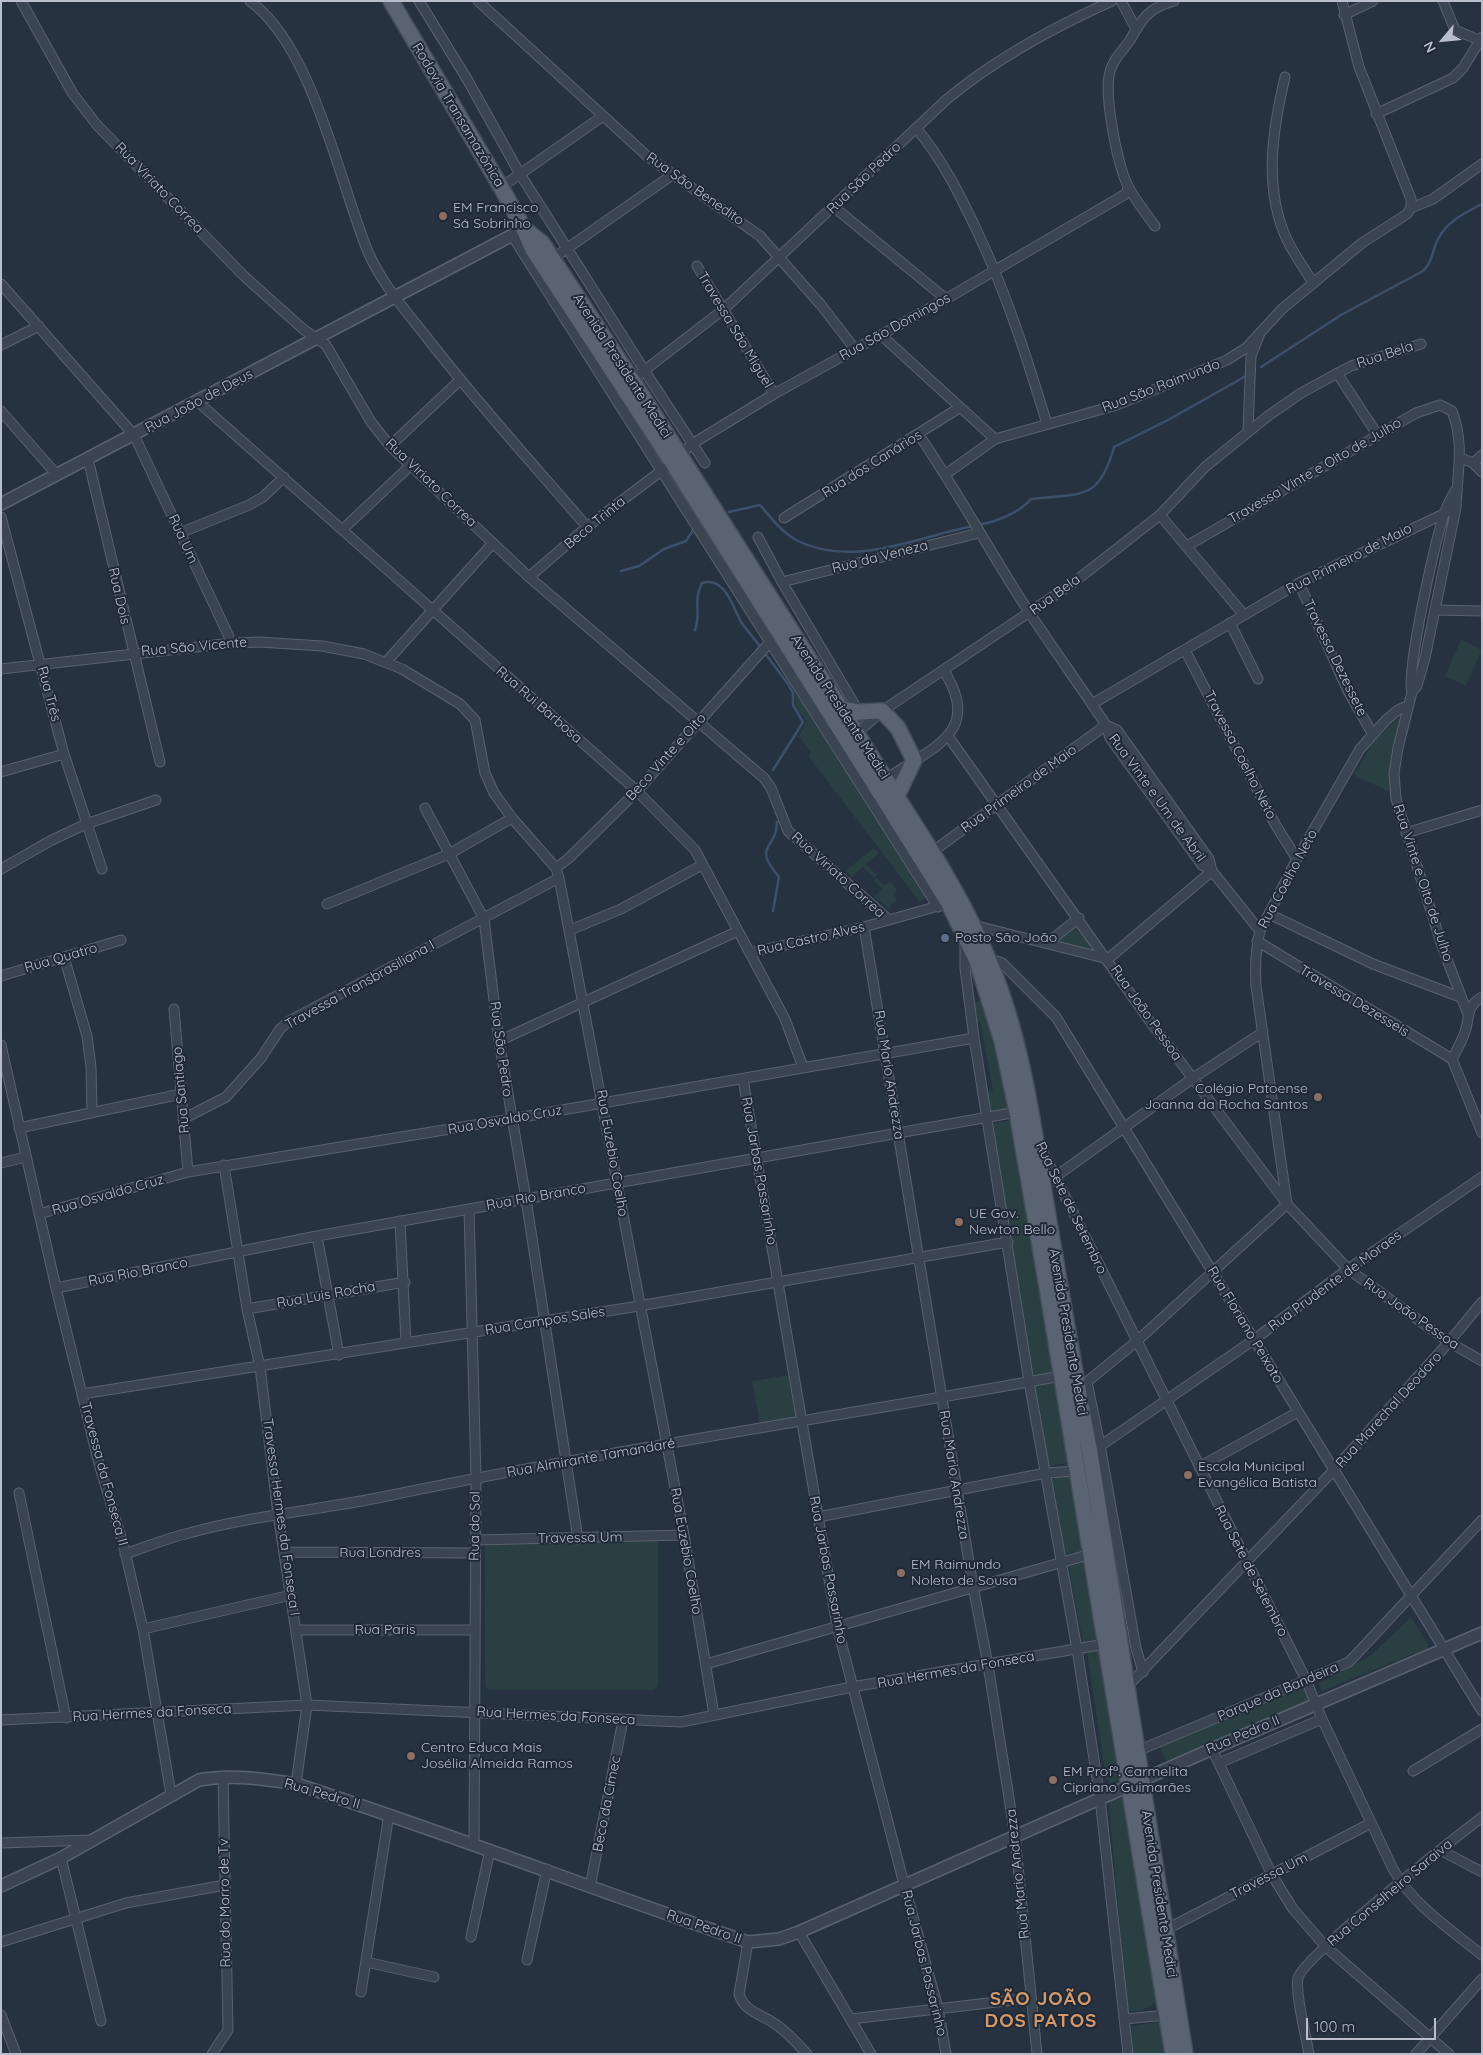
<!DOCTYPE html>
<html>
<head>
<meta charset="utf-8">
<style>
	body { margin:0 }
	#map { position:relative; width:1483px; height:2055px; overflow:hidden; background:#273241; font-family:Quicksand,sans-serif }
	canvas { display:block }
	.frame { position:absolute; inset:0; border:2px solid #b8bfcb; pointer-events:none }
	.north { position:absolute; left:1418px; top:15px; width:50px; height:50px; -webkit-text-stroke:4px #202937; paint-order:stroke; rotate:242deg; font-size:14px; font-weight:700; line-height:20px; text-align:center; color:#b8bfcb }
	.north::after { content:''; display:block; margin:auto; width:18px; height:22px; background:#b8bfcb; clip-path:polygon(50% 0,100% 100%,50% 72%,0 100%) }
	.scale { position:absolute; left:1306px; top:2018px; width:130px; height:22px; box-sizing:border-box; border:2px solid #b8bfcb; border-top:0; padding-left:6px; font-size:15px; line-height:18px; white-space:nowrap; color:#b8bfcb; -webkit-text-stroke:4px #202937; paint-order:stroke }
</style>
</head>
<body>
<div id="map">
<canvas width="1483" height="2055"></canvas>
<div class="frame"></div>
<div class="north">N</div>
<div class="scale">100 m</div>
</div>
<script>
const c = document.querySelector('canvas').getContext('2d');
c.lineJoin = 'round';
function paint(path, color) { c.fillStyle = color; c.fill(path, 'evenodd'); }
function stroke(path, color, width, dash) { c.strokeStyle = color; c.lineWidth = width; c.lineCap = dash ? 'butt' : 'round'; c.setLineDash(dash || []); c.stroke(path); }
function write(font, color, halo, rows, align = 'center') {
  c.font = font + ' Quicksand,sans-serif'; c.lineWidth = 4; c.setLineDash([]); c.textBaseline = 'middle'; c.strokeStyle = halo; c.fillStyle = color; for (const [text, x, y, turn = 0] of rows) {
    c.save(); c.translate(x, y); c.rotate((+turn || 0) * Math.PI / 180); c.textAlign = isNaN(turn) ? turn : align; if (halo) c.strokeText(text, 0, 0); c.fillText(text, 0, 0); c.restore();
  }
}
paint(new Path2D(`
	M1461,640l21,10 -16,36 -21,-10z
	M796,694l130,204 -6,4 -111,-145 2,-5 -12,-15 7,-16 -11,-16z
	M1402,715l1,2 -12,47 -1,28 -36,-17 19,-33z
	M874,848l5,5 -13,11 11,11 -3,3 -11,-11 -11,10 -7,-6z
	M877,878l7,8 6,-5 7,9 -4,4 4,7 -7,4 1,5 -17,-13 8,-8 -8,-9z
	M1078,925l14,26 -36,-10z
	M986,999l25,108 -21,5 -3,-19 6,-3 -13,-68 -3,1 -5,-19z
	M1014,1120l42,253 -23,3 -40,-253z
	M788,1375l8,43 -36,6 -8,-43z
	M1059,1380l13,82 -23,4 -15,-82z
	M1075,1473l12,78 -22,4 -13,-78z
	M658,1541v145l-4,4h-165l-4,-4v-142z
	M1089,1558l12,82 -18,3 -15,-79z
	M1411,1617l18,29 -3,7h-11l-93,38 -4,-7 52,-28z
	M1094,1649h7l21,131 -11,3 -5,-4 -19,-126z
	M1303,1685l7,17 -143,61 -8,-18z
	M1122,1794l3,1 33,205c-7,6 -19,13 -28,11l-3,-4 -18,-202 2,-5z
	M1163,2021l6,33h-37l-3,-27z`), '#293f42');
stroke(new Path2D(`
	M1261,367l80,-52 82,-44c10,-10 9,-20 15,-32 9,-18 27,-26 44,-35
	M729,512l31,-7c10,12 22,27 36,35 56,29 121,-3 177,-14
	M978,525c18,-3 41,-12 53,-26 50,-6 68,3 83,-52l54,-27 78,-44
	M621,571l18,-5 25,-17 22,-8 8,-12
	M695,630c7,-19 -3,-27 7,-47 23,-7 31,24 39,39 6,9 14,17 20,26
	M764,652l24,32 5,9v12l10,17 -30,48
	M773,911l6,-34c-28,-33 -2,-27 -2,-55`), '#3d506a', 2.5);
const minor = new Path2D(`
	M21,1l52,93 24,31 147,151 59,53 23,16 45,77 19,24 139,131 235,201 7,10 17,43 101,89
	M250,1c63,46 89,180 118,251 14,32 38,59 60,87 50,65 106,126 159,188
	M419,1l48,78 53,95 83,-58
	M478,1l169,155 113,80 61,69 34,44
	M1121,1l14,26
	M1443,1l12,29 24,10
	M1344,15l29,-14
	M1285,77c-12,51 -21,106 -1,156 7,18 20,34 29,50
	M1376,114l77,-36 10,-10 19,-31
	M916,128c27,32 44,67 62,105 29,62 49,125 69,191
	M501,187l19,-13 124,196 61,93
	M834,207l112,92
	M1411,208l22,-9 49,-35
	M1155,226c-9,-13 -21,-27 -28,-42 -10,-22 -22,-85 -18,-108 2,-15 13,-24 21,-36 12,-21 18,-32 44,-39
	M513,237l425,670
	M552,259l120,-84
	M697,266l77,128
	M1,284l133,151 98,208
	M881,335l114,104
	M1,345l38,-19
	M1337,373l40,61
	M632,380l92,-71 222,-209c49,-41 108,-73 166,-99
	M198,402l439,389 58,59 90,169 18,48
	M1,411l56,64
	M1248,430l3,-74 8,-20
	M919,435c39,57 72,119 110,177 25,38 52,75 77,113l4,13 92,127 10,6 48,60
	M390,446l70,-66
	M677,458l15,-14 82,-50 172,-95 178,-104 3,-3 1,-6
	M1461,458l12,5 9,9
	M88,459l72,303
	M1473,463l9,-8
	M946,474l49,-35 122,-34 110,-45 19,-12 36,-39 80,-66 45,-29 4,-6v-9l-52,-132 -17,-66
	M1160,515l84,100
	M1,517l63,237 38,115
	M784,518l175,-110
	M343,529l68,-64
	M180,533l69,-28 14,-8 21,-20
	M758,537l24,45 77,130
	M1187,546l229,-133 24,-8 12,6c13,33 5,63 4,97l-31,150 -8,28 -5,6 -14,56 -4,25 2,26 46,147 25,66
	M529,577l58,-50 78,-59
	M782,582l197,-49
	M1299,583l49,108 24,42
	M1435,610l47,1
	M1230,623l28,56
	M1185,650l90,174 22,35
	M387,661l106,-118
	M1,669l231,-26 28,-1 62,4 42,8 38,15 58,35 15,16 10,53 9,20 18,25 44,50 3,10 125,657 30,180
	M1412,692c-7,-15 24,-158 33,-180 2,-7 6,-14 10,-21
	M1092,704l207,-121 157,-75
	M1106,725l11,5 92,129 3,12
	M853,736l29,-25 191,-128 87,-68 45,-48 63,-51 33,-23 50,-27 70,-22
	M948,736l201,284 138,184 61,65 101,73 33,19
	M1,772l63,-18
	M882,782c45,-33 103,-47 62,-111
	M425,808l59,111 15,122 27,158 52,340
	M1406,833l76,-23
	M932,852l174,-127
	M556,868l13,-10 68,-67 134,-150
	M1,869l49,-28 36,-17 70,-24
	M327,904l122,-50 63,-36
	M1269,914l104,50 87,33
	M973,925l135,34 104,-88
	M864,927l109,659 15,79 27,171 22,218
	M570,930l51,-21 81,-44
	M1257,941l195,118
	M1047,943l32,-25
	M965,944v24l9,70 55,344 48,267 23,149 28,256
	M750,953l114,-26 78,-22
	M64,957l23,79 4,31 1,44
	M988,958l14,5 54,54 426,694
	M1,976l120,-36
	M1482,997c-16,9 -12,20 -17,35 -3,9 -8,18 -13,27l30,74
	M174,1009l14,163
	M499,1041l239,-110
	M1,1045l55,243 43,176 25,83 19,82 28,165
	M743,1079l94,547 67,258 34,124 8,46
	M183,1119l43,-22 35,-39 19,-29 9,-8 270,-143
	M19,1128l162,-34
	M1041,1148l265,532 16,39 71,150c19,35 58,61 89,86
	M1,1163l25,-6
	M224,1165l23,144 13,58 18,147 29,191 -11,79
	M1055,1177l138,-99 70,-46
	M469,1209l7,269 -2,366
	M39,1214l149,-42 323,-53 463,-81
	M400,1221l6,122
	M317,1236l22,119
	M56,1288l261,-52 700,-124
	M247,1309l158,-27
	M1087,1382l13,63 36,203 7,24
	M1077,1390l60,-49 150,-137 -31,-218c-1,-19 -1,-36 4,-55l37,-72 63,-110 26,-29 12,-10 11,-5
	M82,1394l557,-88 369,-64
	M1090,1453l165,-114 93,-70 134,-92
	M1199,1467l99,-55
	M19,1493l47,225
	M818,1517l228,-44 31,-2
	M475,1540l209,-5
	M285,1552l190,1
	M125,1554c21,-7 42,-16 64,-21 65,-18 132,-23 198,-37 223,-46 449,-79 674,-120
	M143,1629l148,-34
	M296,1630h178
	M706,1664l385,-110
	M1126,1688l207,-217 116,-129 33,-40
	M1,1720l306,-15 374,17 171,-35 253,-43
	M1212,1749l60,126 21,34 33,38 123,107
	M1135,1752l214,-90 133,-142
	M1219,1763l103,-44
	M1413,1771l69,-42
	M1,1843l90,-3
	M1440,1850l42,22
	M61,1858l40,163
	M590,1887l33,-167
	M1167,1929l204,-106
	M799,1932l72,122
	M471,1937l19,-87
	M1,1942l125,-39 99,-18
	M748,1942l-9,52c5,18 25,21 39,32 11,8 20,18 29,28
	M527,1960l20,-91
	M366,1962l68,15
	M361,1992l28,-178
	M1,2015l15,39
	M851,2019l180,-21
	M1125,2019l41,-4
	M212,2054l16,-24 -5,-254
	M1309,2054c-3,-18 -14,-60 -11,-76 4,-20 158,-141 184,-161
	M1416,2054l66,-75`);
const tertiary = new Path2D(`
	M1,504l523,-275
	M1,1886l60,-28 138,-78c33,-6 64,-1 97,4 152,49 301,107 452,158l31,-3 20,-7 413,-183 270,-116`);
const primary = new Path2D(`
	M391,1l110,186 23,42 9,21 139,212 228,363 48,77 29,59 25,80 15,71 29,169 127,773
	M526,230l16,13 90,137 300,472c29,48 56,98 73,152 21,65 30,133 41,200 14,83 28,166 44,249l95,601
	M841,709l18,3 23,-1 16,17 16,32 -17,36`);
stroke(minor, '#59626e', 11);
stroke(tertiary, '#59626e', 14);
stroke(primary, '#454d5a', 18);
stroke(minor, '#3b4451', 9);
stroke(tertiary, '#3b4451', 11);
stroke(primary, '#596371', 15);
for (const [x, y, r, color] of [
	[443,216,5,"#8d6e63"],
	[945,938,5,"#5c6f8a"],
	[1318,1097,5,"#8d6e63"],
	[959,1222,5,"#8d6e63"],
	[1188,1475,5,"#8d6e63"],
	[901,1573,5,"#8d6e63"],
	[411,1756,5,"#8d6e63"],
	[1053,1780,5,"#8d6e63"]
]) { const dot = new Path2D(); dot.arc(x, y, r, 0, 2 * Math.PI); c.fillStyle = color; c.fill(dot); stroke(dot, '#202937', 2); }
write('14px', '#b8bfcb', '#202937', [
	["Rodovia Transamazônica",458,115,59],
	["Rua São Pedro",864,178,-44],
	["Rua Viriato Correa",159,188,46],
	["Rua São Benedito",695,189,35],
	["Rua São Domingos",895,327,-29],
	["Travessa São Miguel",735,330,59],
	["Rua Bela",1385,355,-18],
	["Avenida Presidente Medici",622,366,57],
	["Rua São Raimundo",1161,386,-21],
	["Rua João de Deus",199,401,-28],
	["Rua dos Canários",872,464,-32],
	["Travessa Vinte e Oito de Julho",1315,471,-30],
	["Rua Viriato Correa",431,483,44],
	["Beco Trinta",595,523,-39],
	["Rua Um",183,539,65],
	["Rua da Veneza",880,557,-14],
	["Rua Primeiro de Maio",1349,559,-27],
	["Rua Bela",1055,595,-36],
	["Rua Dois",119,596,77],
	["Rua São Vicente",194,647,-5],
	["Travessa Dezessete",1335,658,64],
	["Rua Três",49,694,75],
	["Rua Rui Barbosa",539,705,41],
	["Avenida Presidente Medici",840,707,57],
	["Travessa Coelho Neto",1240,755,63],
	["Beco Vinte e Oito",666,757,-48],
	["Rua Primeiro de Maio",1019,789,-36],
	["Rua Vinte e Um de Abril",1157,798,54],
	["Rua Viriato Correa",838,875,42],
	["Rua Coelho Neto",1288,879,-62],
	["Rua Vinte e Oito de Julho",1423,883,72],
	["Rua Castro Alves",811,939,-13],
	["Rua Quatro",61,958,-16],
	["Travessa Transbrasiliana I",360,985,-29],
	["Travessa Dezesseis",1354,1001,31],
	["Rua João Pessoa",1146,1013,55],
	["Rua São Pedro",501,1049,82],
	["Rua Mario Andrezza",889,1075,81],
	["Rua Santiago",181,1090,-95],
	["Rua Osvaldo Cruz",505,1120,-10],
	["Rua Euzebio Coelho",612,1153,80],
	["Rua Jarbas Passarinho",759,1171,80],
	["Rua Osvaldo Cruz",108,1195,-16],
	["Rua Rio Branco",536,1197,-10],
	["Rua Sete de Setembro",1071,1208,64],
	["Rua Rio Branco",138,1272,-11],
	["Rua Prudente de Moraes",1335,1281,-36],
	["Rua Luis Rocha",326,1295,-10],
	["Rua João Pessoa",1411,1314,35],
	["Rua Campos Sales",545,1321,-9],
	["Rua Floriano Peixoto",1245,1325,59],
	["Avenida Presidente Medici",1068,1332,80],
	["Rua Marechal Deodoro",1389,1410,-48],
	["Rua Almirante Tamandaré",591,1458,-10],
	["Travessa da Fonseca II",104,1474,75],
	["Rua Mario Andrezza",954,1475,81],
	["Travessa Hermes da Fonseca I",281,1517,82],
	["Rua do Sol",475,1526,-89],
	["Travessa Um",580,1538,-1],
	["Rua Euzebio Coelho",686,1551,80],
	["Rua Londres",380,1553],
	["Rua Jarbas Passarinho",828,1570,79],
	["Rua Sete de Setembro",1251,1571,63],
	["Rua Paris",385,1630],
	["Rua Hermes da Fonseca",956,1670,-10],
	["Parque da Bandeira",1278,1692,-23],
	["Rua Hermes da Fonseca",152,1713,-3],
	["Rua Hermes da Fonseca",556,1716,3],
	["Rua Pedro II",1243,1735,-23],
	["Rua Pedro II",322,1794,16],
	["Beco da Cimec",607,1804,-79],
	["Rua Mario Andrezza",1018,1874,-96],
	["Travessa Um",1269,1876,-27],
	["Rua Conselheiro Saraiva",1390,1893,-40],
	["Avenida Presidente Medici",1159,1894,81],
	["Rua do Morro de Tv",225,1903,-91],
	["Rua Pedro II",704,1927,19],
	["Rua Jarbas Passarinho",924,1963,76]
]);
write('14px', '#b8bfcb', '#202937', [
	["EM Francisco",453,208],
	["Sá Sobrinho",453,224],
	["Posto São João",955,938],
	["Colégio Patoense",1308,1089,"right"],
	["Joanna da Rocha Santos",1308,1105,"right"],
	["UE Gov.",969,1214],
	["Newton Bello",969,1230],
	["Escola Municipal",1198,1467],
	["Evangélica Batista",1198,1483],
	["EM Raimundo",911,1565],
	["Noleto de Sousa",911,1581],
	["Centro Educa Mais",421,1748],
	["Josélia Almeida Ramos",421,1764],
	["EM Profª. Carmelita",1063,1772],
	["Cipriano Guimarães",1063,1788]
], 'left');
c.letterSpacing = '1px';
write('bold 19px', '#d4996b', '#202937', [
	["SÃO JOÃO",1041,1999],
	["DOS PATOS",1041,2021]
]);
c.letterSpacing = '0px';
</script>
</body>
</html>
